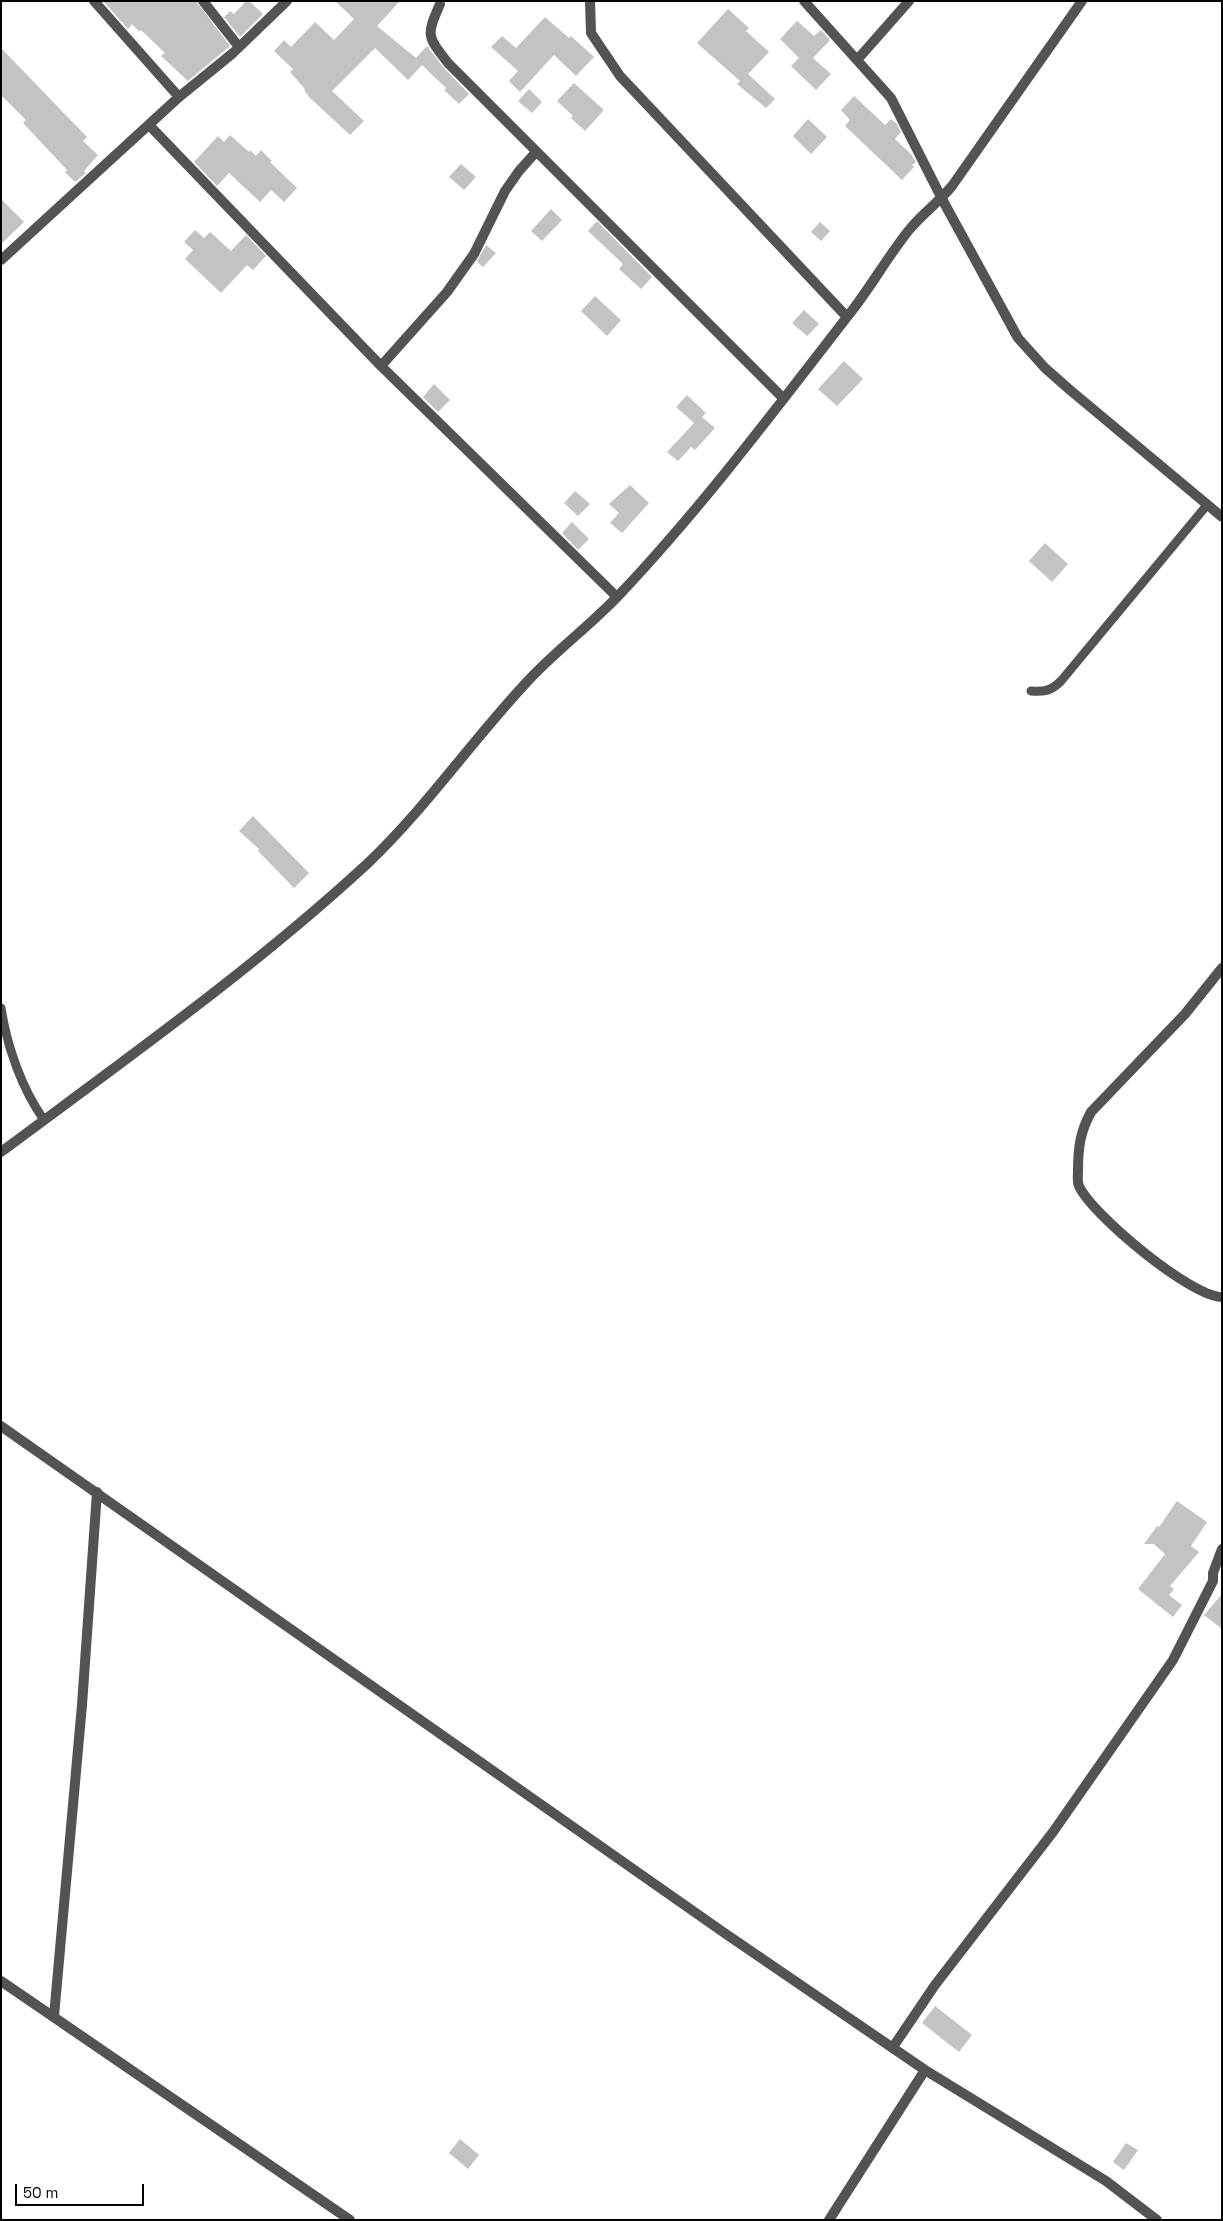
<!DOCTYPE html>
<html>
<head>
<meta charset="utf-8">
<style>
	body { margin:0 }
	#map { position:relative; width:1223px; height:2221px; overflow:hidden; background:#fff; font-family:"Space Grotesk",sans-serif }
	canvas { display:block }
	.frame { position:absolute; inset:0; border:2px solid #000; pointer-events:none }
	.scale { position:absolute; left:15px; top:2184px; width:129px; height:22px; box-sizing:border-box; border:2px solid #000; border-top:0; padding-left:6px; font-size:15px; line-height:18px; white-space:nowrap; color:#000; -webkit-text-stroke:4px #fff; paint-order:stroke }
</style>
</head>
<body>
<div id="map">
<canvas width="1223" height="2221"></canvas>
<div class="frame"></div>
<div class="scale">50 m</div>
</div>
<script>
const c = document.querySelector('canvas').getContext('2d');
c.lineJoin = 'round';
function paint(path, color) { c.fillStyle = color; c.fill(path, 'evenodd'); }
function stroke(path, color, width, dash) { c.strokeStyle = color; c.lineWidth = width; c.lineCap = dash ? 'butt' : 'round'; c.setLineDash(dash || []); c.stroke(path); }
paint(new Path2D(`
	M103,1h93l34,45 -42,35 -27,-25 4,-3 -24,-23 -1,2 -8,-8 -4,5z
	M246,1h3l14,13 -23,23 -16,-20 6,-6 4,3z
	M335,1h65l-23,25 39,32 11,-12 16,21 26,27 -10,10 -15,-14 2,-2 -24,-23 -14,15 -33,-32 -43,43 32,30 -14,14 -41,-38 -5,-7 1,-1 -15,-17 3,-3 -19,-18 10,-11 7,7 24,-25 19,18 20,-21z
	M728,9l21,19 -3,3 23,21 -21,22 27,25 -9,9 -29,-24 3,-3 -43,-38z
	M545,17l24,21 2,-2 23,21 -18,19 -22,-21 -34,37 -11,-11 9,-10 -27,-24 11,-11 14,12z
	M797,21l17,15 7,-6 9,10 -17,18 18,16 -15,16 -25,-24 8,-8 -19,-19z
	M1,48l86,89 -4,4 15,14 -14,16 2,2 -11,9 -10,-10 2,-2 -44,-47 3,-3 -25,-25z
	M574,83l30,27 -19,21 -14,-13 2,-2 -16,-15z
	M529,89l13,13 -10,11 -14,-12z
	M854,96l31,29 6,-6 5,4 5,9 -6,7 16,15 5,8 -4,3 2,2 -12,13 -57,-54 5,-6 -9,-10z
	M808,119l19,18 -16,17 -18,-18z
	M230,135l19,17 1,-2 6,6 5,-6 11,11 -2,1 27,26 -13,14 -13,-12 -11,12 -31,-29 -12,13 -23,-24 24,-26 6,6z
	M461,164l15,13 -12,13 -15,-13z
	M1,199l23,23 -23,22z
	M551,209l11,11 -20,21 -11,-10z
	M597,221l55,56 -11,12 -22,-20 4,-5 -35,-33z
	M820,222l10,9 -9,10 -10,-9z
	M195,230l9,8 6,-6 21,19 15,-16 20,21 -13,14 -6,-5 -26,28 -36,-34 8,-9 -9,-8z
	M486,245l10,8 -13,14 -6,-6z
	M595,296l26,24 -14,16 -26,-25z
	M804,310l15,14 -12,12 -15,-13z
	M844,361l19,18 -26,27 -19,-17z
	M434,384l16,16 -12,12 -15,-15z
	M687,395l19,18 -4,4 13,11 -20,22 -4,-3 -13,14 -11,-9 27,-29 -18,-16z
	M630,485l19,18 -27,30 -12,-10 9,-10 -10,-9z
	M575,491l15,13 -12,12 -14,-13z
	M572,522l17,17 -11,11 -16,-17z
	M1045,543l23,21 -16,18 -23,-21z
	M253,816l56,57 -15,15 -36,-37 1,-2 -20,-18z
	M1177,1501l30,21 -16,24 8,6 -29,34 4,3 -5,6 13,10 -9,12 -35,-28 27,-35 -11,-10h-10l13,-18 2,1z
	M1222,1594v35l-18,-14z
	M935,2006l37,29 -13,17 -37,-29z
	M460,2139l19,16 -11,14 -19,-16z
	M1126,2143l12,7 -14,20 -11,-8z`), '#c3c3c3');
stroke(new Path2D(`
	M1031,691c13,1 20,0 30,-10l146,-176
	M1,1008c6,39 21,81 43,112`), '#535353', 9);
stroke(new Path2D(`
	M94,1l85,96
	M203,1l36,46
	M590,1l1,32 29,43 227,241
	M804,1l87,97 51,101 76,139 27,30 25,22 152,127
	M440,4c-14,32 -13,32 8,59l335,335
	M857,60l52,-59
	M149,125l232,241 236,231
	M1,260l178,-163 54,-44 54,-52
	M381,366l66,-74 27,-38 31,-63 14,-20 17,-19
	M1222,968l-37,46 -94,98c-11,20 -13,36 -13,59 0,4 -1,11 1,15 13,29 112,111 143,111
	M1,1152c125,-93 252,-183 366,-288 58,-55 104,-122 158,-180 30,-33 65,-58 95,-90 84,-89 158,-188 234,-286 19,-25 35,-53 55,-78 13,-16 30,-28 43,-44l130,-185
	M1,1426l722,506 202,138 181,111 51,39
	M1,1981l349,239
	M54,2016l28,-311 15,-213
	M893,2047l42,-62 118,-153 120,-172 40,-79v-8l9,-24
	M829,2220l96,-150`), '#535353', 10);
</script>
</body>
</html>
